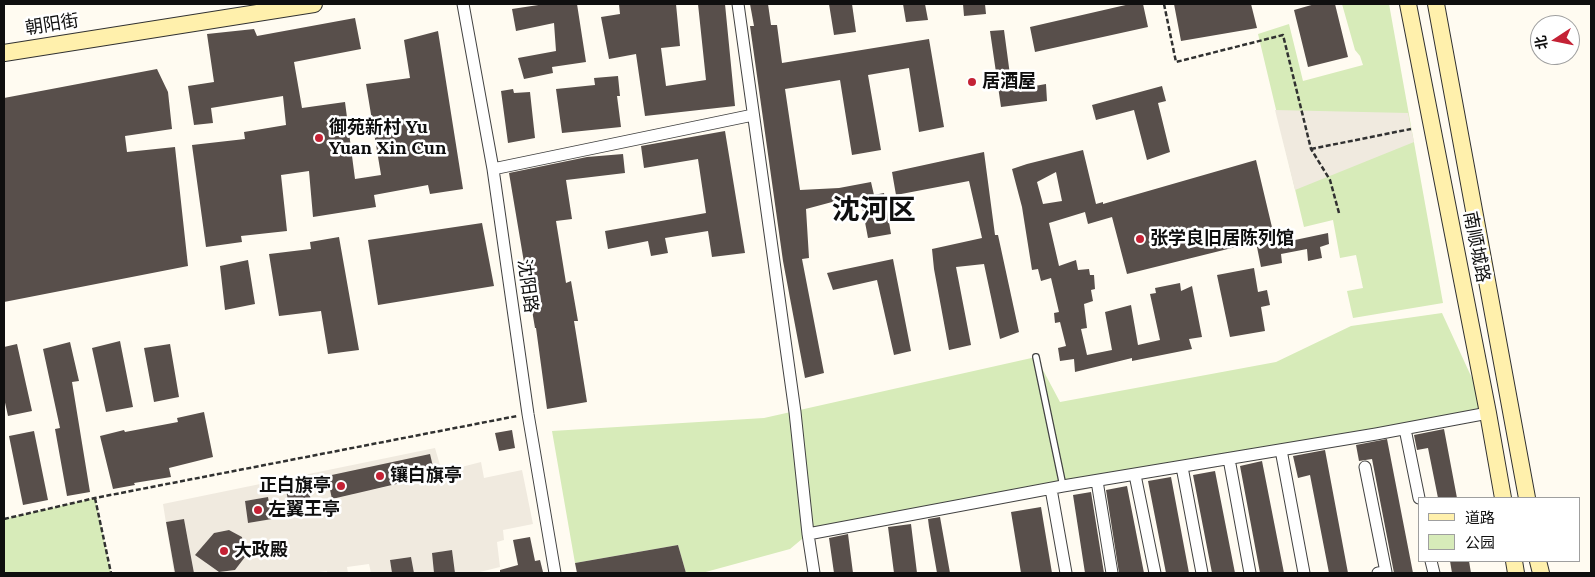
<!DOCTYPE html>
<html>
<head>
<meta charset="utf-8">
<style>
	body { margin:0 }
	#map { position:relative; width:1595px; height:577px; overflow:hidden; background:#fffbf1; font-family:Lora,"Noto Sans SC",serif }
	canvas { display:block }
	.frame { position:absolute; inset:0; border:5px solid #0f0f0f; pointer-events:none }
	.legend { position:absolute; left:1418px; top:497px; width:162px; height:65px; box-sizing:border-box; background:#fff; border:1px solid #9f9f9f; margin:0; padding:6px 9px; list-style:none; font-size:15px; color:#0f0f0f }
	.legend li { display:flex; align-items:center; gap:10px; height:25px }
	.legend b { width:25px; border:1px solid #9f9f9f }
	.north { position:absolute; left:1530px; top:15px; width:50px; height:50px; box-sizing:border-box; background:#fff; border:1px solid #9f9f9f; border-radius:50%; rotate:259deg; font-size:14px; font-weight:700; line-height:20px; text-align:center; color:#0f0f0f }
	.north::after { content:''; display:block; margin:auto; width:18px; height:22px; background:#c42235; clip-path:polygon(50% 0,100% 100%,50% 72%,0 100%) }
</style>
</head>
<body>
<div id="map">
<canvas width="1595" height="577"></canvas>
<div class="frame"></div>
<ul class="legend">
<li><b style="height:6px;background:#fff0ac"></b>道路</li>
<li><b style="height:14px;background:#d7ebb9"></b>公园</li>
</ul>
<div class="north">北</div>
</div>
<script>
const c = document.querySelector('canvas').getContext('2d');
c.lineJoin = 'round';
function paint(path, color) { c.fillStyle = color; c.fill(path, 'evenodd'); }
function stroke(path, color, width, dash) { c.strokeStyle = color; c.lineWidth = width; c.lineCap = dash ? 'butt' : 'round'; c.setLineDash(dash || []); c.stroke(path); }
function write(font, color, halo, rows, align = 'center') {
  c.font = font + ' Lora,"Noto Sans SC",serif'; c.lineWidth = 5; c.setLineDash([]); c.textBaseline = 'middle'; c.strokeStyle = halo; c.fillStyle = color; for (const [text, x, y, turn = 0] of rows) {
    c.save(); c.translate(x, y); c.rotate((+turn || 0) * Math.PI / 180); c.textAlign = isNaN(turn) ? turn : align; if (halo) c.strokeText(text, 0, 0); c.fillText(text, 0, 0); c.restore();
  }
}
paint(new Path2D(`
	M1342,4h47l54,299 -90,15 -6,-27 16,-3 -7,-33 -16,3 -7,-38 -29,7 -46,-193 31,-10 14,57 60,-16 -3,-9 -5,-6z
	M1442,313l46,100 -680,121 -18,15 -88,24h-16l-8,-28 -103,18 -23,-132 212,-13 272,-61 24,45 216,-40 75,-36z
	M95,498l16,75h-107v-54z`), '#d7ebb9');
paint(new Path2D(`
	M1275,110l133,3 6,29 -119,48z
	M435,448l7,24 39,-10 3,16 38,-8 11,54 -30,6 1,10 -7,2 3,25 -24,6h-28l7,-1 -3,-22 -20,3 2,20h-20l-3,-16 -21,3 2,13h-21l-2,-9 -22,3 1,6h-21v-2l-16,2h-25v-1l-10,1h-82l-10,-54 -18,3 9,51h-1l-11,-69zM389,463l5,22 -23,5zM349,472l5,22 -22,5 -5,-22zM308,486l4,20 -21,5 -5,-20zM268,497l3,22 -23,4 -3,-22zM229,530l13,7 3,20 -10,13 -16,2 -13,-9 -2,-18 10,-12z`), '#f0eadf');
paint(new Path2D(`
	M545,4h32l9,58 -34,5 1,6 -29,6 -6,-21 38,-7 -2,-28 -38,8 -4,-22z
	M619,4h57l4,42 -19,2 5,38 40,-6 -8,-76h27l10,102 -90,10 -9,-62 -27,5 -8,-42 19,-3z
	M750,4h18l3,21h6l5,38 147,-24 15,88 -25,5 -10,-64 -41,7 13,75 -29,5 -12,-75 -55,9 15,101 39,-2 32,-6 3,13 10,-2 7,41 -23,4 -7,-37 -13,2 -1,-5 -41,11 3,49 -7,1 22,114 -19,5 -22,-117 -33,-235h4z
	M829,4h23l4,28 -22,3z
	M903,4h22l3,16 -22,2z
	M963,4h22l1,10 -22,2z
	M1130,4h13l5,23 -113,25 -5,-25z
	M1174,4h77l6,24 -76,13z
	M1315,4h20l13,53 -40,10 -14,-57z
	M355,18l6,31 -67,13 8,46 43,-6 10,77 26,-4 -15,-91 44,-6 -6,-38 34,-9 25,158 -33,5 -2,-9 -54,10 2,12 -63,10 -4,-46 -28,4 6,56 -46,5 1,6 -36,5 -14,-102 53,-6 -1,-7 42,-7 -3,-29 -72,12 2,15 -19,2 -6,-39 26,-4 -7,-48 47,-5 3,7z
	M1004,30l8,60 34,-6 1,17 -46,6 -11,-76z
	M157,69l11,23 4,37 -47,7 2,16 48,-5 13,119 -184,36v-204z
	M618,76l2,20h-3l4,31 -59,6 -6,-44 39,-4 -1,-7z
	M1162,86l4,15 -8,2 12,49 -23,8 -13,-50 -38,10 -4,-15z
	M513,89l1,4 16,-1 5,46 -27,5 -7,-52z
	M725,131l20,122 -33,4 -4,-26 -43,7 3,15 -17,3 -3,-15 -40,8 -3,-18 101,-18 -8,-54 -54,9 -3,-22z
	M1083,150l13,54 7,-2v2l153,-44 20,84 52,-11 1,11 -9,3 2,11 -14,3 -1,-12 -26,5 1,9 -21,4 -5,-25 -129,32 -15,-57 -24,7 -3,-12 -36,11 10,43 17,-6 2,10 11,-1 1,6h4l1,14 -4,1 2,11 -9,3 3,24 -6,1 6,26 25,-5 -7,-38 26,-7 7,40 22,-5 -10,-46 6,-1 -1,-5 25,-5 1,8 11,-5 10,51 -13,2 3,10 -60,12v-3l-57,14 -1,-13 -14,2 -2,-13 8,-2 -6,-24 -5,1 -1,-10 5,-1 -8,-34 -10,3 -3,-12 -6,1 -10,-63 -10,-38 15,-5zM1056,172l6,29 -19,3 -6,-22z
	M984,152l11,83h3l21,97 -19,7 -16,-75 -28,3 15,78 -22,5 -15,-81 -2,-20 50,-11 -13,-57 -73,14 -4,-23z
	M623,154l2,19 -59,7 6,39 -16,2 10,62 5,-2 7,40h-4l13,81 -40,7 -11,-81h-1l-26,-155 78,-16z
	M482,223l12,63 -116,19 -10,-65z
	M339,237l20,113 -31,4 -7,-43 -42,5 -10,-62 42,-5 -1,-7z
	M893,259l18,92 -17,4 -17,-75 -44,10 -6,-17z
	M248,260l7,44 -30,6 -5,-44z
	M1254,268l4,24 9,-2 3,15 -9,2 4,24 -35,6 -13,-62z
	M120,341l13,66 -27,5 -14,-64z
	M70,342l9,39 -7,1 18,110 -23,4 -12,-67 5,-1 -17,-79z
	M17,344l15,67 -24,5 -4,-18v-51z
	M170,344l9,53 -25,5 -10,-54z
	M204,412l9,45 -44,11 2,9 -37,6 1,2 -22,4 -13,-53 24,-6 1,2 53,-10 -1,-4z
	M1444,429l13,69h-19l-10,-50 -11,2 -3,-15z
	M512,430l3,18 -16,3 -4,-18z
	M34,431l14,69 -25,5 -14,-69z
	M1387,439l26,134h-19l-22,-114 -13,2 -3,-16z
	M1325,450l23,123h-19l-19,-98 -12,3 -5,-22z
	M430,454l5,21 -103,24 -5,-23z
	M1262,461l22,112h-24l-20,-107z
	M1215,471l20,102h-23l-19,-98z
	M1171,477l18,96h-23l-18,-92z
	M308,486l4,20 -22,5 -4,-21z
	M1127,486l17,87h-25l-13,-83z
	M1091,492l13,81h-19l-12,-78z
	M268,497l4,22 -24,4 -3,-22z
	M1041,507l11,66h-31l-10,-61z
	M940,517l10,56h-13l-8,-46 -1,-8z
	M184,519l4,22 6,32h-19l-9,-51z
	M911,524l6,49h-23l-6,-46z
	M229,530l13,7 3,20 -10,13 -16,2 -24,-17 19,-22z
	M848,534l5,39h-19l-5,-35z
	M530,537l5,24 5,-1 3,12 -6,1h-37v-3l18,-5 -5,-25z
	M678,545l8,28h-109l-2,-10z
	M452,550l3,23h-21l-2,-20z
	M411,557l3,16h-22l-2,-13z
	M1450,561h19l2,12h-19z`), '#584f4b');
const lane = new Path2D(`
	M1036,357l27,129`);
const street = new Path2D(`
	M463,4l30,165 35,245 27,159
	M738,4l57,408 13,122 6,39
	M493,169l260,-54
	M1405,429l14,69
	M1281,450l23,123
	M1229,459l21,114
	M1182,467l20,106
	M1365,467l21,105 -8,1
	M1135,475l20,98
	M1097,481l15,92
	M1051,489l15,84
	M808,534l255,-48 313,-52 112,-21
	M1431,561l3,12`);
const secondary = new Path2D(`
	M1408,4l80,409 15,85
	M1436,4l91,494
	M4,53l310,-49
	M1514,561l2,12
	M1538,561l3,12`);
stroke(lane, '#424242', 8);
stroke(street, '#424242', 13);
stroke(secondary, '#313131', 18);
stroke(new Path2D(`
	M1164,4l12,58 107,-27 28,114 19,31 9,33
	M1311,149l100,-20
	M95,498l16,75
	M4,519l91,-21 422,-82`), '#313131', 2.5, [5, 2.5]);
stroke(lane, '#fff', 5.5);
stroke(street, '#fff', 11);
stroke(secondary, '#fff0ac', 16);
for (const [x, y, r, color] of [
	[972,82,5,"#c42235"],
	[319,138,5,"#c42235"],
	[1140,239,5,"#c42235"],
	[380,476,5,"#c42235"],
	[341,486,5,"#c42235"],
	[258,510,5,"#c42235"],
	[224,551,5,"#c42235"]
]) { const dot = new Path2D(); dot.arc(x, y, r, 0, 2 * Math.PI); c.fillStyle = color; c.fill(dot); stroke(dot, '#fff', 2); }
write('18px', '#0f0f0f', '#fff', [
	["朝阳街",52,25,-9],
	["南顺城路",1476,247,79],
	["沈阳路",527,286,82]
]);
write('bold 18px', '#0f0f0f', '#fff', [
	["居酒屋",982,82],
	["御苑新村 Yu",329,128],
	["Yuan Xin Cun",329,149],
	["张学良旧居陈列馆",1150,239],
	["镶白旗亭",390,476],
	["正白旗亭",331,486,"right"],
	["左翼王亭",268,510],
	["大政殿",234,551]
], 'left');
write('bold 28px', '#0f0f0f', '#fff', [
	["沈河区",874,211]
]);
</script>
</body>
</html>
